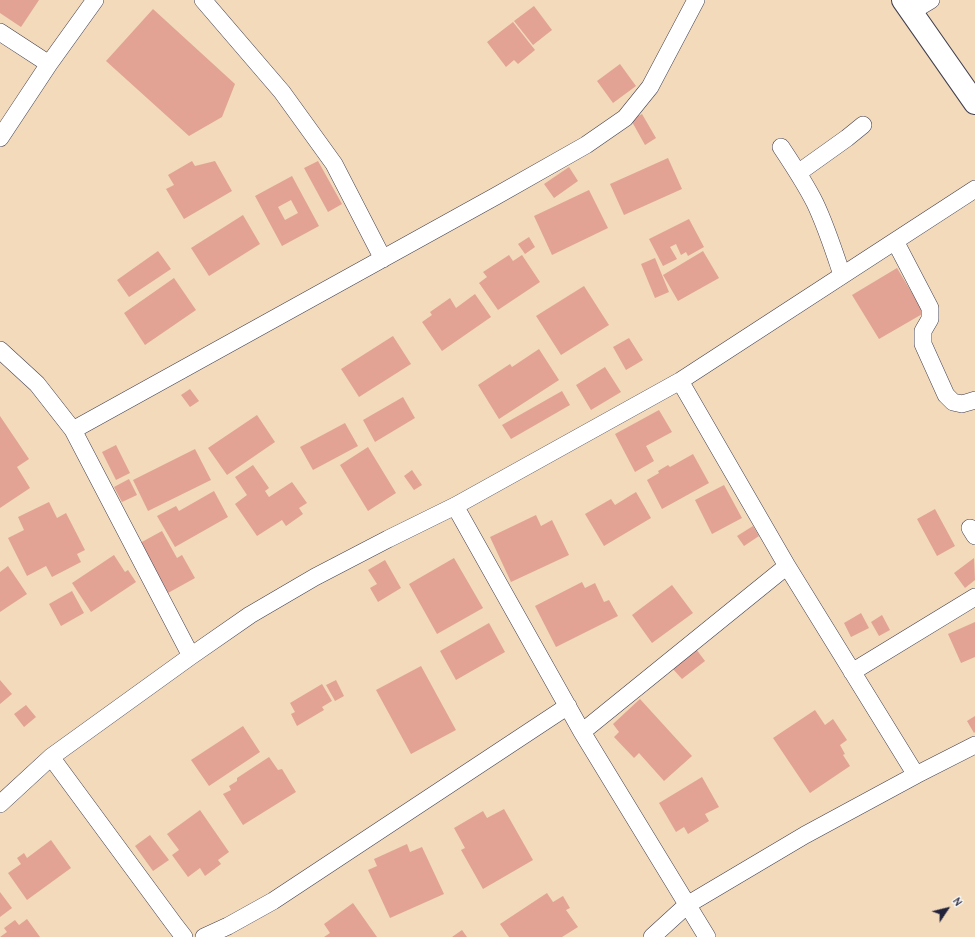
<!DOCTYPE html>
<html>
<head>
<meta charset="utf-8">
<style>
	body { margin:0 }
	#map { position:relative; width:975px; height:937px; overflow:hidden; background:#f2dabb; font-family:"Comic Neue",sans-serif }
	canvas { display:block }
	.north { position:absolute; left:927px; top:889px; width:40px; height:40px; -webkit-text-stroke:3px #f6f6f2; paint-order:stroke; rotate:55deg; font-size:11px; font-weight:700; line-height:16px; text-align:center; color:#22223b }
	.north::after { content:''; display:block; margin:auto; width:14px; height:18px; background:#22223b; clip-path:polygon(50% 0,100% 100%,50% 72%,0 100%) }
</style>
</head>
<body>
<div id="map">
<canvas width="975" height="937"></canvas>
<div class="north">N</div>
</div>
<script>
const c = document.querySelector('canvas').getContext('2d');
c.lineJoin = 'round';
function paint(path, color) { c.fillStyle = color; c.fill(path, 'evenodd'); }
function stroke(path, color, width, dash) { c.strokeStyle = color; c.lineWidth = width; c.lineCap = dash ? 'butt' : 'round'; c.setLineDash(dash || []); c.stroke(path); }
paint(new Path2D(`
	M0,0h39l-18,27 -21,-14z
	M534,6l18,24 -19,15 -19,-24z
	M153,9l82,75 -13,33 -33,19 -83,-75z
	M513,22l22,28 -17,14 -4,-4 -8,7 -19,-25z
	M620,64l16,22 -23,17 -16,-22z
	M642,114l14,24 -11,7 -14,-25z
	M668,158l14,31 -58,26 -14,-31z
	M192,161l3,5 20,-5 17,30 -48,28 -18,-30 8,-4 -6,-10z
	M318,161l24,43 -14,8 -24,-44z
	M569,167l9,14 -24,17 -10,-14z
	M292,176l27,50 -37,20 -27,-50zM291,200l7,13 -13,7 -7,-13z
	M589,190l19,38 -56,27 -18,-39z
	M243,215l17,29 -51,32 -18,-28z
	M689,219l15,28 -16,9 -2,-4 -5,3 -5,-11 -6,3 7,12 -14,7 -14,-27z
	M529,237l6,10 -10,7 -7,-10z
	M158,251l13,18 -42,28 -12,-17z
	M703,251l16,27 -41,23 -15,-26z
	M509,255l4,6 9,-6 18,27 -42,28 -19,-27 8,-6 -4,-5z
	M655,258l14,34 -14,6 -14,-34z
	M897,268l27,45 -45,26 -27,-44z
	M174,278l22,32 -51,35 -21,-32z
	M584,286l25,39 -48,30 -25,-39z
	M475,294l16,23 -49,34 -20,-29 10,-7 -2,-3 20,-14 6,10z
	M393,336l18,28 -52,33 -18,-28z
	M629,338l14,22 -17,10 -13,-23z
	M539,349l20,31 -60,39 -21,-34 32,-21 2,3z
	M605,367l16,25 -30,18 -15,-25z
	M190,389l9,12 -9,6 -9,-12z
	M562,391l8,14 -59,34 -9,-14z
	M403,397l12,21 -40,24 -12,-22z
	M659,410l13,22 -26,14 8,15 -19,11 -20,-38z
	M257,415l18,27 -48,33 -19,-27z
	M0,416l29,43 -12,8 13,21 -30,20z
	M345,423l13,23 -45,24 -13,-23z
	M116,445l14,28 -14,7 -14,-28z
	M368,447l28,46 -28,18 -28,-46z
	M195,449l16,31 -63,31 -15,-31z
	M693,454l16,29 -47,26 -15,-29 12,-7 -1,-2 10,-6 2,2z
	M253,465l16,23 -4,3 4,6 23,-15 15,21 -8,5 4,6 -17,12 -4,-6 -25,16 -22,-32 12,-9 -12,-18z
	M412,470l10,15 -8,5 -10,-14z
	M129,479l8,16 -15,7 -8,-15z
	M724,485l18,33 -30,16 -17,-34z
	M214,491l14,26 -53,30 -18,-31 19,-10 3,5z
	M636,492l15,26 -47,28 -19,-32 26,-15 4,6z
	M49,502l8,16 9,-5 19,37 -8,4 4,8 -29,15 -6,-11 -19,10 -19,-38 16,-8 -6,-13z
	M935,509l20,37 -18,10 -20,-37z
	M536,515l5,11 11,-6 17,35 -58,27 -21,-45z
	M753,526l6,10 -15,10 -7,-10z
	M162,531l15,27 5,-3 13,23 -27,15 -28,-50z
	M114,555l11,17 3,-2 8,12 -45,30 -19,-29z
	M454,558l29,50 -46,26 -28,-50z
	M974,558l1,22 -10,8 -11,-15z
	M385,560l16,28 -23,14 -8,-14 7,-4 -9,-14z
	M8,566l19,28 -27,18v-40z
	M582,582l3,6 10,-5 9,19 5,-2 9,16 -62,31 -21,-41z
	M672,585l21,28 -41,30 -20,-28z
	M72,591l12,22 -23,13 -12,-22z
	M861,613l8,15 -18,9 -7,-14z
	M882,615l8,15 -11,6 -8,-14z
	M975,622v35l-14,6 -13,-29z
	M489,623l16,29 -49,28 -16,-29z
	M696,649l9,12 -23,18 -10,-11z
	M421,666l35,64 -45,24 -35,-64z
	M0,680l12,14 -12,10z
	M336,680l8,16 -9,5 -9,-16z
	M322,684l10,17 -10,6 2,3 -27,16 -6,-12 4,-2 -5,-9z
	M640,699l52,57 -28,25 -25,-28 -5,5 -20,-21 5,-5 -6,-8z
	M26,705l10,12 -12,10 -10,-13z
	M815,710l10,15 8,-6 14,21 -7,5 5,9 -2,1 7,11 -40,27 -37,-55z
	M975,716v16l-1,1 -7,-12z
	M243,726l17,26 -51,34 -18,-26z
	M269,757l9,13 4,-1 14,23 -53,33 -20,-31 8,-4 -2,-4 8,-5v-3z
	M702,777l17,30 -14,7 4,7 -21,13 -4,-7 -8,5 -17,-29z
	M504,809l29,51 -50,29 -22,-39 4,-2 -11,-20 29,-17 4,7z
	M200,810l29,42 -11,8 3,4 -16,12 -5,-8 -12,9 -16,-22 7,-5 -12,-16z
	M150,835l19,25 -16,11 -18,-25z
	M51,840l20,28 -44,32 -19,-27 13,-9 -4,-6 7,-5 3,5z
	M407,844l3,8 12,-5 22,47 -54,24 -22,-48 9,-4 -3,-7z
	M0,892l12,16 -12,9z
	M547,893l6,9 10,-6 7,12 -4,2 12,17 -16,10h-53l-9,-13z
	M353,903l24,34h-53l6,-4 -6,-9z
	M27,919l13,18h-40l7,-5 -3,-4 11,-8 4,5z
	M462,930l5,7h-15z`), '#e2a395');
const minor = new Path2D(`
	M203,0l79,92 52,72 49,95
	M911,12l20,-12
	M0,32l49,32
	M0,138l49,-74 46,-64
	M781,147c12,18 24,36 34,56 11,23 19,48 27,72
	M798,173l49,-35 16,-13
	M895,241l35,67v11l-7,12v13l23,51 7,7 9,2 13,-4
	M0,350l37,34 36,46 118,226
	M680,381l107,185 129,209
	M73,430l423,-234 90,-51 39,-27 25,-31 46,-87
	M455,506l127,226 125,205
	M970,528l5,8
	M852,672l123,-75
	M582,732l205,-166
	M51,757l123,167 10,13
	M0,804l51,-47 140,-101 59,-41 65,-38 73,-38 67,-33 225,-125 295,-192
	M204,937l24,-11 45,-25 295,-195
	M652,937l35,-32 118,-70 111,-60 59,-30`);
const tertiary = new Path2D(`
	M903,0l72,103`);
stroke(minor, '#413e4e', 18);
stroke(tertiary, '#413e4e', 24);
stroke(minor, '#fff', 17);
stroke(tertiary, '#fff', 22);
</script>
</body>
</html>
